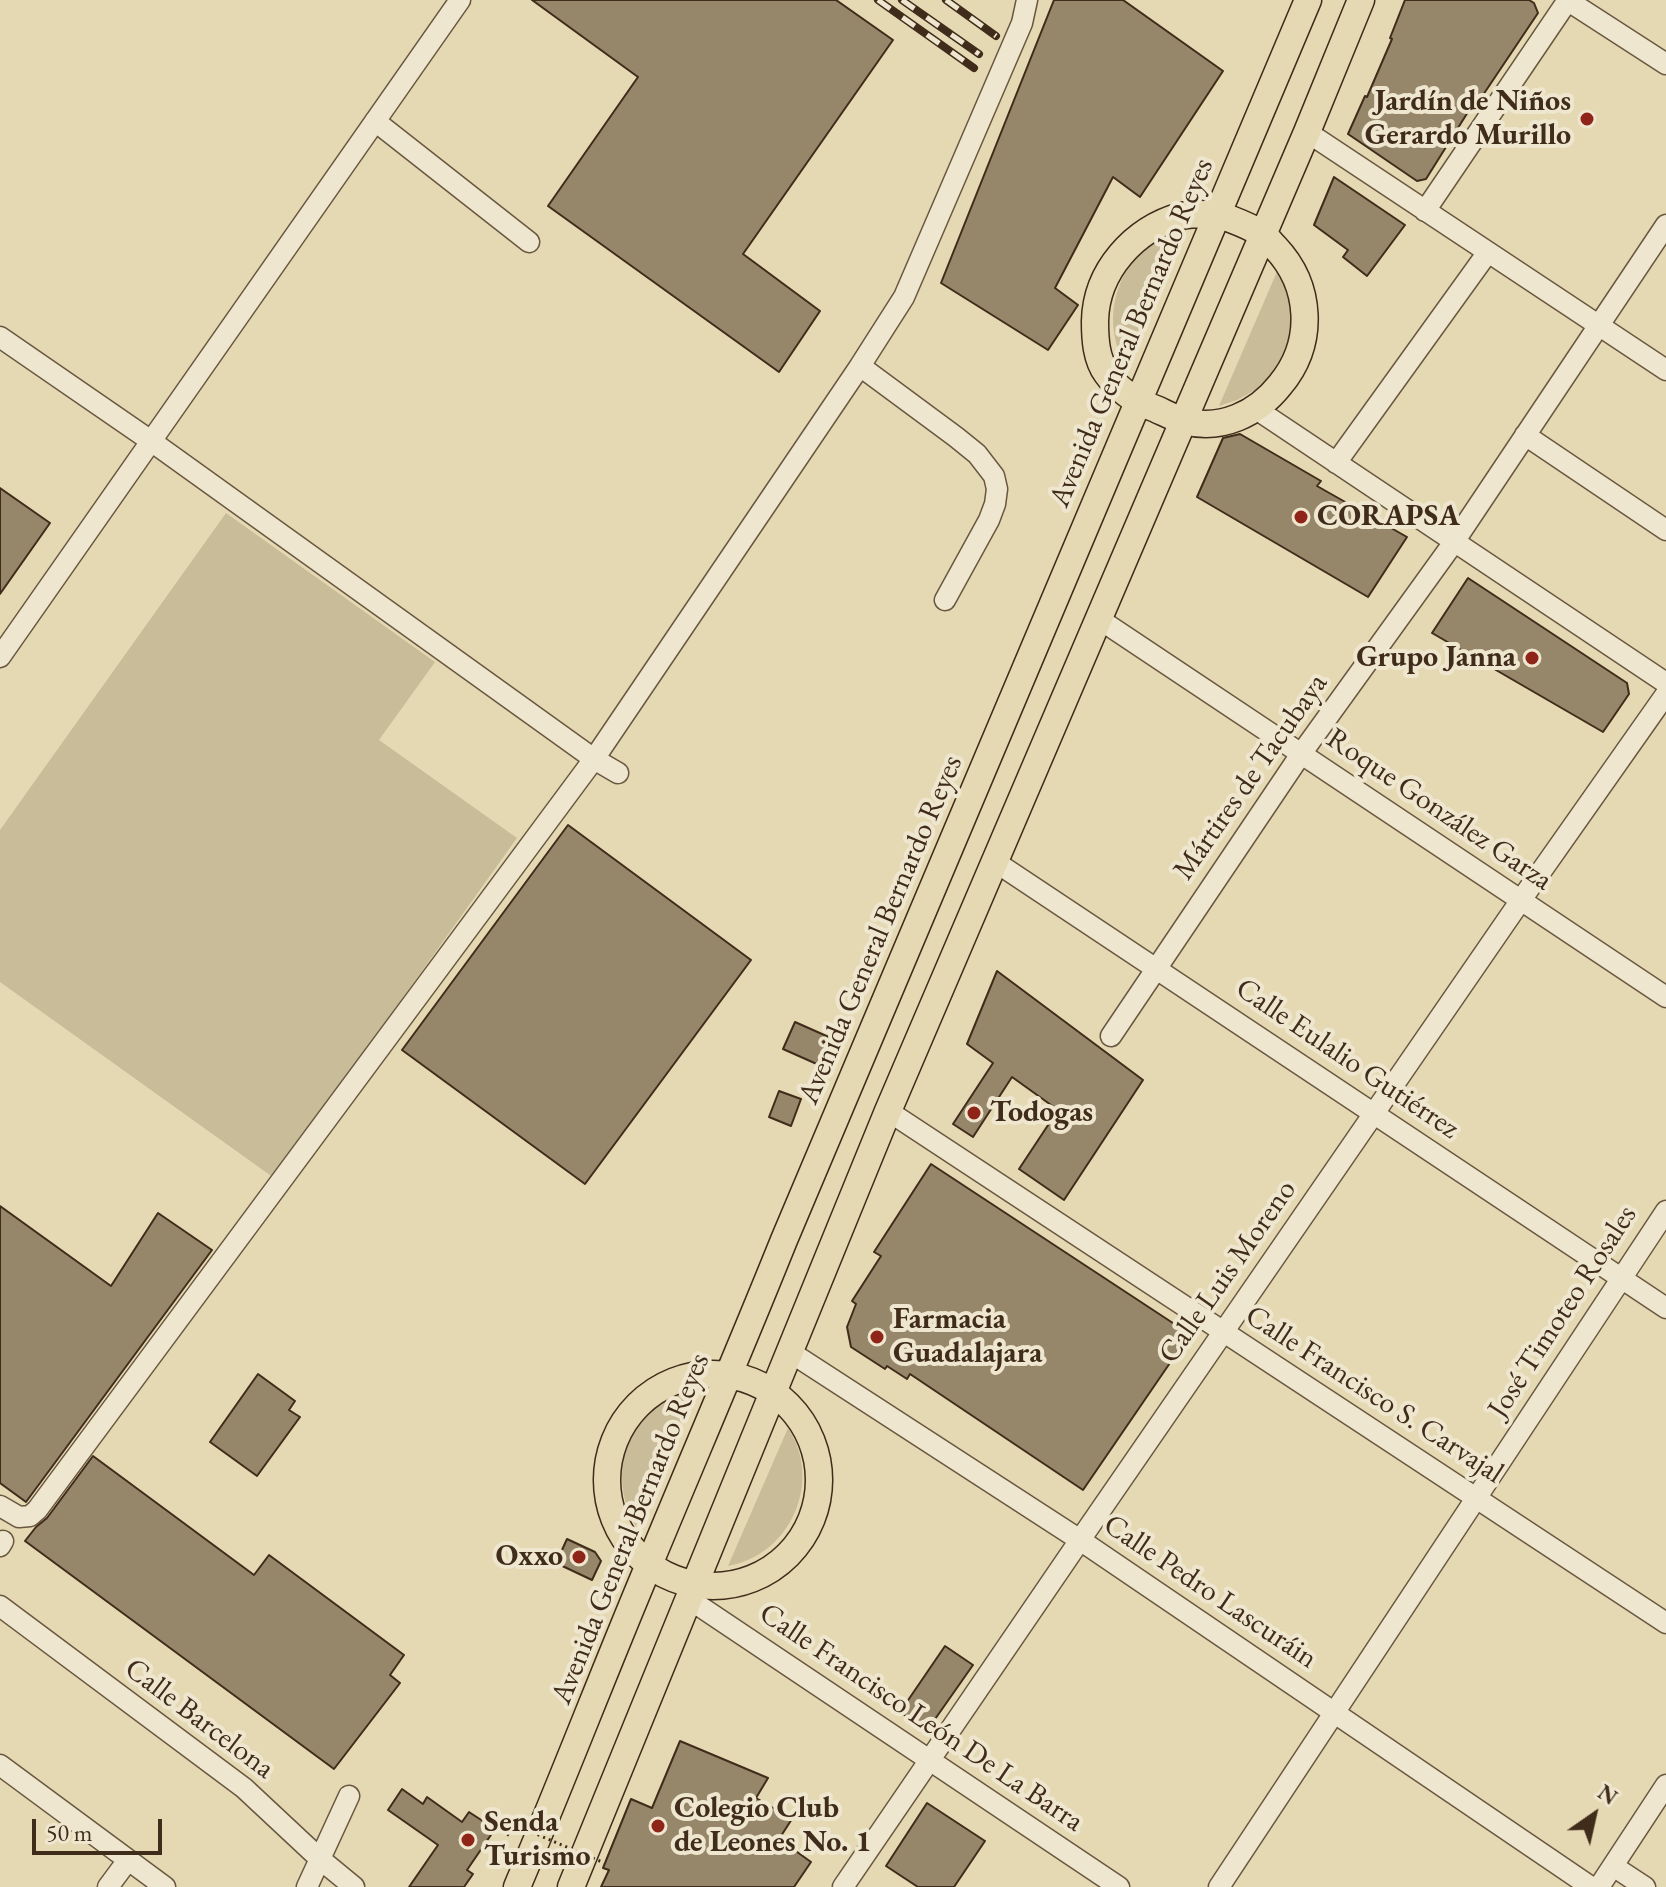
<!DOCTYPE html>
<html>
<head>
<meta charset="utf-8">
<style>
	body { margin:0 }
	#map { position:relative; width:1666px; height:1887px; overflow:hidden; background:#e5d9b3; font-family:"EB Garamond",serif }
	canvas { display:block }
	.north { position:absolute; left:1554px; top:1775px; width:80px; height:80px; -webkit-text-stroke:6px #eee6ce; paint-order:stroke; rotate:34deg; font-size:22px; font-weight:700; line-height:32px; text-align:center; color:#402c1a }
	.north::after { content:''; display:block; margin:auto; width:28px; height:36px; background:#402c1a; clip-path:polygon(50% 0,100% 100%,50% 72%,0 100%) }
	.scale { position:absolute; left:32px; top:1819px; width:130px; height:36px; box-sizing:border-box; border:4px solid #402c1a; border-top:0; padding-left:10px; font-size:24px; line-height:28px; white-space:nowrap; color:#402c1a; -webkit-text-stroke:6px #eee6ce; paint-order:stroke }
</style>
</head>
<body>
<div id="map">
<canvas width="1666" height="1887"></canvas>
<div class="north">N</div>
<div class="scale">50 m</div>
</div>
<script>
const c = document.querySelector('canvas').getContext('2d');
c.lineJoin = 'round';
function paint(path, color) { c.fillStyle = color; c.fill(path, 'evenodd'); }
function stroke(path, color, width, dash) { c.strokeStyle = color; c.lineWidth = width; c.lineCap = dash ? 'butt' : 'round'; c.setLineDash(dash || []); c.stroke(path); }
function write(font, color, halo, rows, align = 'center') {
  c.font = font + ' "EB Garamond",serif'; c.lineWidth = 8; c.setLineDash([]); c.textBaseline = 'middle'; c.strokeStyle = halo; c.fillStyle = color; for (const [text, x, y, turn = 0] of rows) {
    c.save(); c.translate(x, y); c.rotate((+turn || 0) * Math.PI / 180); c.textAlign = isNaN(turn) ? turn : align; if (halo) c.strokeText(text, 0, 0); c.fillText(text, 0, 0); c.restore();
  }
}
paint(new Path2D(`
	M1187,228l-60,139c-34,-54 -2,-127 60,-139z
	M1279,267l15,48 -8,39 -13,21 -16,14 -20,11 -18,6z
	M226,513l209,149 -56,78 138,98 -243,340 -274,-196v-152z
	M697,1387l-61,139c-33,-56 -4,-127 61,-139z
	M788,1428c35,53 3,127 -60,138z`), '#c9bc99');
const building = new Path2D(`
	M532,0h304l57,40 -150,214 77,57 -41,61 -231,-166 90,-129z
	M1054,0h69l100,71 -83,126 -27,-20 -58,111 23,17 -30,45 -107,-67z
	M1405,0h124l5,3 4,10 -57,85 -3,-2 -52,83 -9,2 -69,-47 17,-38 2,1 25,-58 -2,-1z
	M1334,177l71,48 -38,51 -24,-19 5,-7 -34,-25z
	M1240,434l81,47 -4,5 90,51 -39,60 -171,-100 26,-59z
	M0,488l50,35 -50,71z
	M1468,578l159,105 2,11 -26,38 -171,-99z
	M568,825l183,135 -166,224 -183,-134z
	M997,971l146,109 -79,120 -45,-31 39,-59 -46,-33 -39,60 -20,-13 40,-61 -26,-19z
	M795,1022l45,20 -12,27 -45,-20z
	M779,1091l22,8 -10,27 -22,-9z
	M931,1164l251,165 3,12 -102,149 -173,-116 -3,5 -20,-13 -2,3 -34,-22 -4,-20 9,-23 -4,-3 29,-45 -7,-4z
	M0,1206l111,80 47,-73 54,37 -186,252 -26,-19z
	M258,1374l37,27 -6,9 11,7 -43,59 -47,-34z
	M93,1456l161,119 15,-20 135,100 -14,20 10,8 -66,86 -309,-228 11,-14 11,-9z
	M567,1539l28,13 6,9 -9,19 -36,-17z
	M945,1646l28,19 -40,57 -14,3 -19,-13z
	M680,1741l88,37 -12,20 36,21 -13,20 32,23 -17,25h-193l8,-17 -6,-2 28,-69 21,9z
	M402,1789l21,15 4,-7 35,25 7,-10 26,17 -28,41 6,4 -9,13h-55l29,-42 -50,-35z
	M927,1803l58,38 -31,46h-36l-32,-21z`);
paint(building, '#96866a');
stroke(building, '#402c1a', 2);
const minor = new Path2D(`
	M1567,0l99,64
	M375,121l154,121
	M1307,132l359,238
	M1425,211l143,-211
	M0,337l151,104 443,318 24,14
	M1256,409l410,274
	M1525,435l141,95
	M1336,463l152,-211
	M945,600l44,-80 6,-16 2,-15 -3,-13 -17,-22 -21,-17 -96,-71 44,-69 118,-274 5,-23
	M1099,619l567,378
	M0,657l460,-657
	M994,861l672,447
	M1111,1036l190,-282 153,-212 212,-317
	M888,1111l778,512
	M790,1352l290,188 511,347
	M0,1506l19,11 11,-1 7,-6 557,-751 266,-393
	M0,1546l3,-5
	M689,1599l430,288
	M0,1606l244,182 76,71 34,28
	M0,1765l165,122
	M1613,1866l32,21
	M108,1887l20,-27
	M307,1887l42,-91
	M843,1887l237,-347 441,-640 145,-206
	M1219,1887l447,-676
	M1599,1887l67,-102`);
const major = new Path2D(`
	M1218,214c14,6 31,11 44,20 5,3 9,9 13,13 37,39 40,96 5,138 -23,29 -59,46 -96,36 -10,-3 -19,-8 -28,-12 -19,-7 -37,-18 -49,-35 -11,-15 -12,-35 -12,-53 1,-50 39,-92 86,-105 11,-3 25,-2 37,-2z
	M607 1480a106 106 0 1 1 212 0a106 106 0 1 1-212 0Z
	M517,1887c46,-108 88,-218 134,-327 44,-106 90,-213 133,-320l524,-1240
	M571,1887l317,-776 419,-979 54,-132`);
stroke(minor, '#695740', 23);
stroke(major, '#402c1a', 29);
stroke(new Path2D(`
	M509,1835l-8,-3 4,-11 5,2`), '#402c1a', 3, [2, 4]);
stroke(minor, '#eee6ce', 20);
stroke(major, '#e5d9b3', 26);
const rail = new Path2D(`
	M878,0l96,68
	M902,0l77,54
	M946,0l50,36`);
stroke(rail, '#402c1a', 8);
stroke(rail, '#eee6ce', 5, [15]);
stroke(new Path2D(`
	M510,1823l92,39`), '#402c1a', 3, [2, 4]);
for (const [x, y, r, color] of [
	[1587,119,8,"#8f2418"],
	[1301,517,8,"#8f2418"],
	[1532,658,8,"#8f2418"],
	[974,1113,8,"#8f2418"],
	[877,1337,8,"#8f2418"],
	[579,1557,8,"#8f2418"],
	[658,1826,8,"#8f2418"],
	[468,1840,8,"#8f2418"]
]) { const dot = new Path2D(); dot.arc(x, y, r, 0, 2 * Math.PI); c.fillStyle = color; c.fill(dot); stroke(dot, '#eee6ce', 3); }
write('bold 30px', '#402c1a', '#eee6ce', [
	["Jardín de Niños",1571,102,"right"],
	["Gerardo Murillo",1571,136,"right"],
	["CORAPSA",1317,517],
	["Grupo Janna",1516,658,"right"],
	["Todogas",990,1113],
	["Farmacia",893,1320],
	["Guadalajara",893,1354],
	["Oxxo",563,1557,"right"],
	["Colegio Club",674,1809],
	["de Leones No. 1",674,1843],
	["Senda",484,1823],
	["Turismo",484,1857]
], 'left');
write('30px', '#402c1a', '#eee6ce', [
	["Avenida General Bernardo Reyes",1132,333,-67],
	["Mártires de Tacubaya",1251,777,-55],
	["Roque González Garza",1439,810,34],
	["Avenida General Bernardo Reyes",881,930,-67],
	["Calle Eulalio Gutiérrez",1347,1059,34],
	["Calle Luis Moreno",1228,1272,-55],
	["José Timoteo Rosales",1563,1312,-57],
	["Calle Francisco S. Carvajal",1374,1395,33],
	["Avenida General Bernardo Reyes",631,1529,-68],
	["Calle Pedro Lascuráin",1210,1592,34],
	["Calle Francisco León De La Barra",921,1718,34],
	["Calle Barcelona",199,1719,37]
]);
</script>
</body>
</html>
